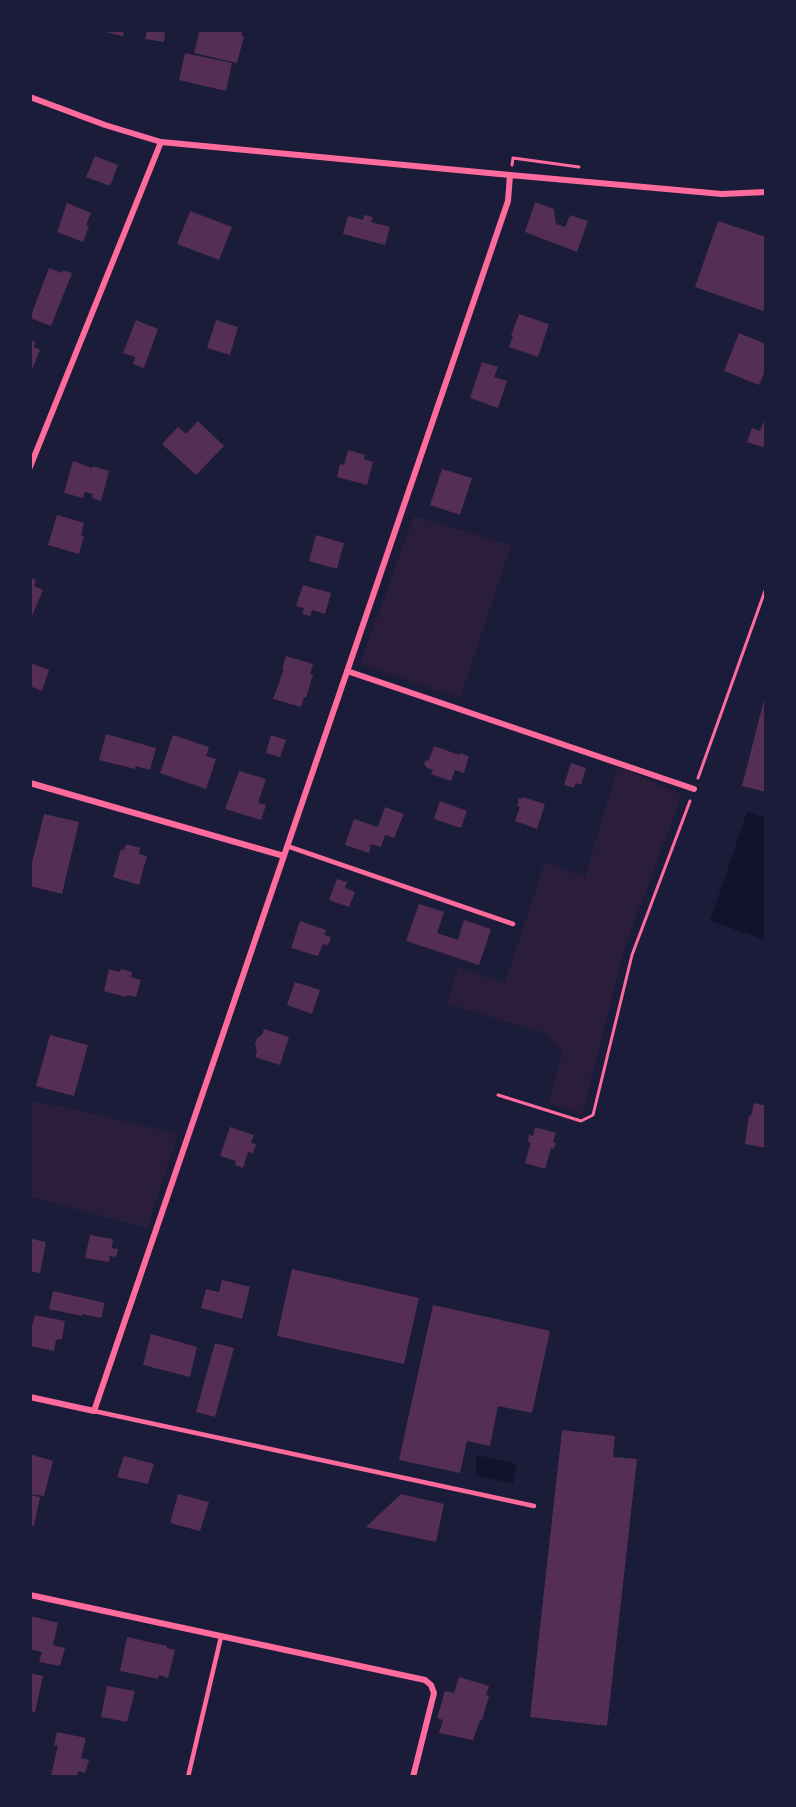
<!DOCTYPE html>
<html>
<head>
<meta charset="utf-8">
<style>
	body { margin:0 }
	#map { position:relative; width:796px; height:1807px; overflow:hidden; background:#1b1b3a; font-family:"Crimson Pro",serif }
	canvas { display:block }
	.frame { position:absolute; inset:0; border:32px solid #1b1b3a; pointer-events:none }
</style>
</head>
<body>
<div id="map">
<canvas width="796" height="1807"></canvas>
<div class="frame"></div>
</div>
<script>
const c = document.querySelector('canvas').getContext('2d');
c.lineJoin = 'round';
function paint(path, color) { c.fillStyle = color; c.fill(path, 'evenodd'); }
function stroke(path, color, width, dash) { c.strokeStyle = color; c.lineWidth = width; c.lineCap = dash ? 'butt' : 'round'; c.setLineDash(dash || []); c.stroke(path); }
paint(new Path2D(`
	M414,516l97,29 -51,153 -100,-34z
	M618,766l64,29 -57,151 -43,169 -33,-12 13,-50 -14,-19 -101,-30 11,-37 47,16 40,-121 40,15z
	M30,1101l49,9 99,24 -31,94 -117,-31z`), '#2a1e3b');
paint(new Path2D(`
	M747,812l19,6v122l-56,-19z
	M476,1455l41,9 -4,20 -37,-9z`), '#12122b');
paint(new Path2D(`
	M96,30h28l-1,6z
	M147,30h18l-1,12 -19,-3z
	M200,30h43l-2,5 3,1 -7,27 -43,-10z
	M185,53l47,10 -6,28 -47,-11z
	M95,156l23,9 -8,21 -24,-9z
	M535,202l19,7 2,15 9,3 5,-12 18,6 -11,31 -52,-20z
	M67,203l24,10 -5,12 3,1 -6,16 -26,-10z
	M190,211l42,16 -13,33 -42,-16z
	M364,215l9,2 -2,5 19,5 -5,18 -42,-11 5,-18 15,4z
	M718,221l48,16v75l-71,-25z
	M49,268l13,5 1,-3 9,3 -21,53 -21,-8z
	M519,314l30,10 -11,33 -29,-10 4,-11h-2z
	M136,320l22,9 -14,39 -11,-4 2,-7 -12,-4z
	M216,320l22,7 -8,28 -23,-7z
	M739,333l27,11v25l-7,16 -35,-14z
	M30,340l5,2 -1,5 6,3 -10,25z
	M482,362l16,5 -4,10 13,4 -9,27 -28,-10z
	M766,416v32l-19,-6 5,-14 8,3z
	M198,421l26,25 -28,29 -34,-31 16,-17 8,7z
	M348,450l17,5 -1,4 9,3 -6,23 -30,-8 3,-13 4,1z
	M73,461l19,7 1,-2 16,5 -8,30 -9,-3 1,-4 -8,-2 -2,6 -19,-5z
	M442,469l30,9 -12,37 -30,-10z
	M57,515l27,8 -3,12 3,1 -5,18 -31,-9z
	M316,535l28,8 -7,26 -28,-8z
	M30,577l6,3 -2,6 9,4 -11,26h-2z
	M303,585l28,8 -6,21 -13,-4 -2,6 -8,-2 2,-6 -8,-2z
	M286,656l27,8 -3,10 3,1 -7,23 -2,-1 -3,10 -28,-8 11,-30h-2z
	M30,663l19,7 -7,21 -12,-5z
	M765,696h1v96l-24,-6z
	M106,734l50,14 -6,22 -14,-4 -1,3 -36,-9z
	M173,735l36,12 -3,9 10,3 -10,30 -46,-16z
	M271,735l15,5 -6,17 -14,-4z
	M434,746l25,9 1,-2 9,3 -5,17 -9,-3 -4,11 -20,-7 2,-4 -6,-2 -3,-4 1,-3 4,-1z
	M571,763l15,5 -5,17 -5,-2 -2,5 -10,-3z
	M239,771l27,8 -8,24 8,2 -5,15 -36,-11z
	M523,797l22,7 -8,25 -22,-8 5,-14 -3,-1 2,-8 3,1z
	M440,801l27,10 -6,17 -27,-9z
	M385,807l19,7 -10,24 -9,-3 -4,12 -10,-3 -2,9 -24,-8 9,-26 24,8z
	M44,814l35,8 -17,72 -32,-8v-15z
	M126,844l14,4 -1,6 8,2 -8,29 -26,-8 8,-28 3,1z
	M337,879l10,3 -2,6 10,4 -6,15 -20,-7z
	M419,904l25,8 -7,21 21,7 6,-20 27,9 -12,36 -73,-24z
	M300,921l26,9 -2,5 7,2 -3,8 -5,-1 -5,12 -27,-8z
	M109,969l11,3 1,-3 11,3 -1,5 10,3 -5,17 -9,-2 -1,2 -22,-6z
	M295,982l25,8 -8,24 -25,-9z
	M264,1029l25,8 -9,28 -25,-8 2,-6 -2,-6 2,-7 5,-3z
	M50,1035l38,10 -14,51 -38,-10z
	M754,1103l12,3v42l-21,-4 4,-29 2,1z
	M230,1127l24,8 -3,8 5,1 -3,9 -5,-1 -5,16 -8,-3 1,-4 -16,-5z
	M535,1127l21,6 -3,9 3,1 -2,6 -3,-1 -6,21 -20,-6 6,-21h-3l1,-8 4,2z
	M90,1235l23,4 -1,9 6,1 -2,8 -6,-1 -1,6 -24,-4z
	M30,1236l2,1v2l14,3 -6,31 -10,-2z
	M292,1269l127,29 -15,66 -127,-28z
	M222,1280l28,7 -8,32 -41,-11 5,-19 13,3z
	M53,1291l52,12 -4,15 -19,-4v2l-33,-7z
	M433,1305l117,26 -18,82 -34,-7 -8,40 -23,-5 -7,32 -61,-13z
	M35,1315l30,6 -3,18 -6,1 -2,11 -24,-5v-18l1,-3 1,1z
	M151,1334l46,13 -7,30 -47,-12z
	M215,1343l19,5 -19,69 -19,-5z
	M562,1430l53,6 -2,21 24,2 -30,267 -77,-9z
	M30,1454l23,7 -9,35 -14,-2z
	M124,1456l30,8 -6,20 -31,-7z
	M178,1494l31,8 -9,29 -30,-8z
	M401,1494l43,10 -8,38 -70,-15z
	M30,1495l10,2 -6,29 -4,-1z
	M30,1616l28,7 -5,22 12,3 -5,18 -21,-4 3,-10 -12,-3z
	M127,1637l40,9v2l8,2 -7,28 -9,-3 -1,4 -38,-8z
	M30,1673l13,3 -8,36 -5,-1z
	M459,1677l30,9 -3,9 3,1 -7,24h-2l-7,20 -34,-7 4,-13 -6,-2 8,-27 9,2z
	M107,1686l28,5 -8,31 -26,-5z
	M57,1732l29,6 -5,20 8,2 -4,13 -7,-2 -1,6 -26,-2 7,-29 -4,-1z`), '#542f53');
stroke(new Path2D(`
	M512,165l1,-7 66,9
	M698,778l68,-190
	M498,1095l83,26 12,-6 39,-160 58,-154`), '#ff6b9d', 3);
stroke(new Path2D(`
	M287,846l226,78
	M94,1411l440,95
	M188,1777l33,-140`), '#ff6b9d', 4.5);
stroke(new Path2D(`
	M30,97l75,28 56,17 349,33 -2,26 -414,1210 -64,-14
	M510,175l212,19 44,-2
	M30,467l131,-325
	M347,671l347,118
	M30,783l254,73
	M30,1595l395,85 6,5 3,8 -21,84`), '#ff6b9d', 6);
</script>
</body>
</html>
